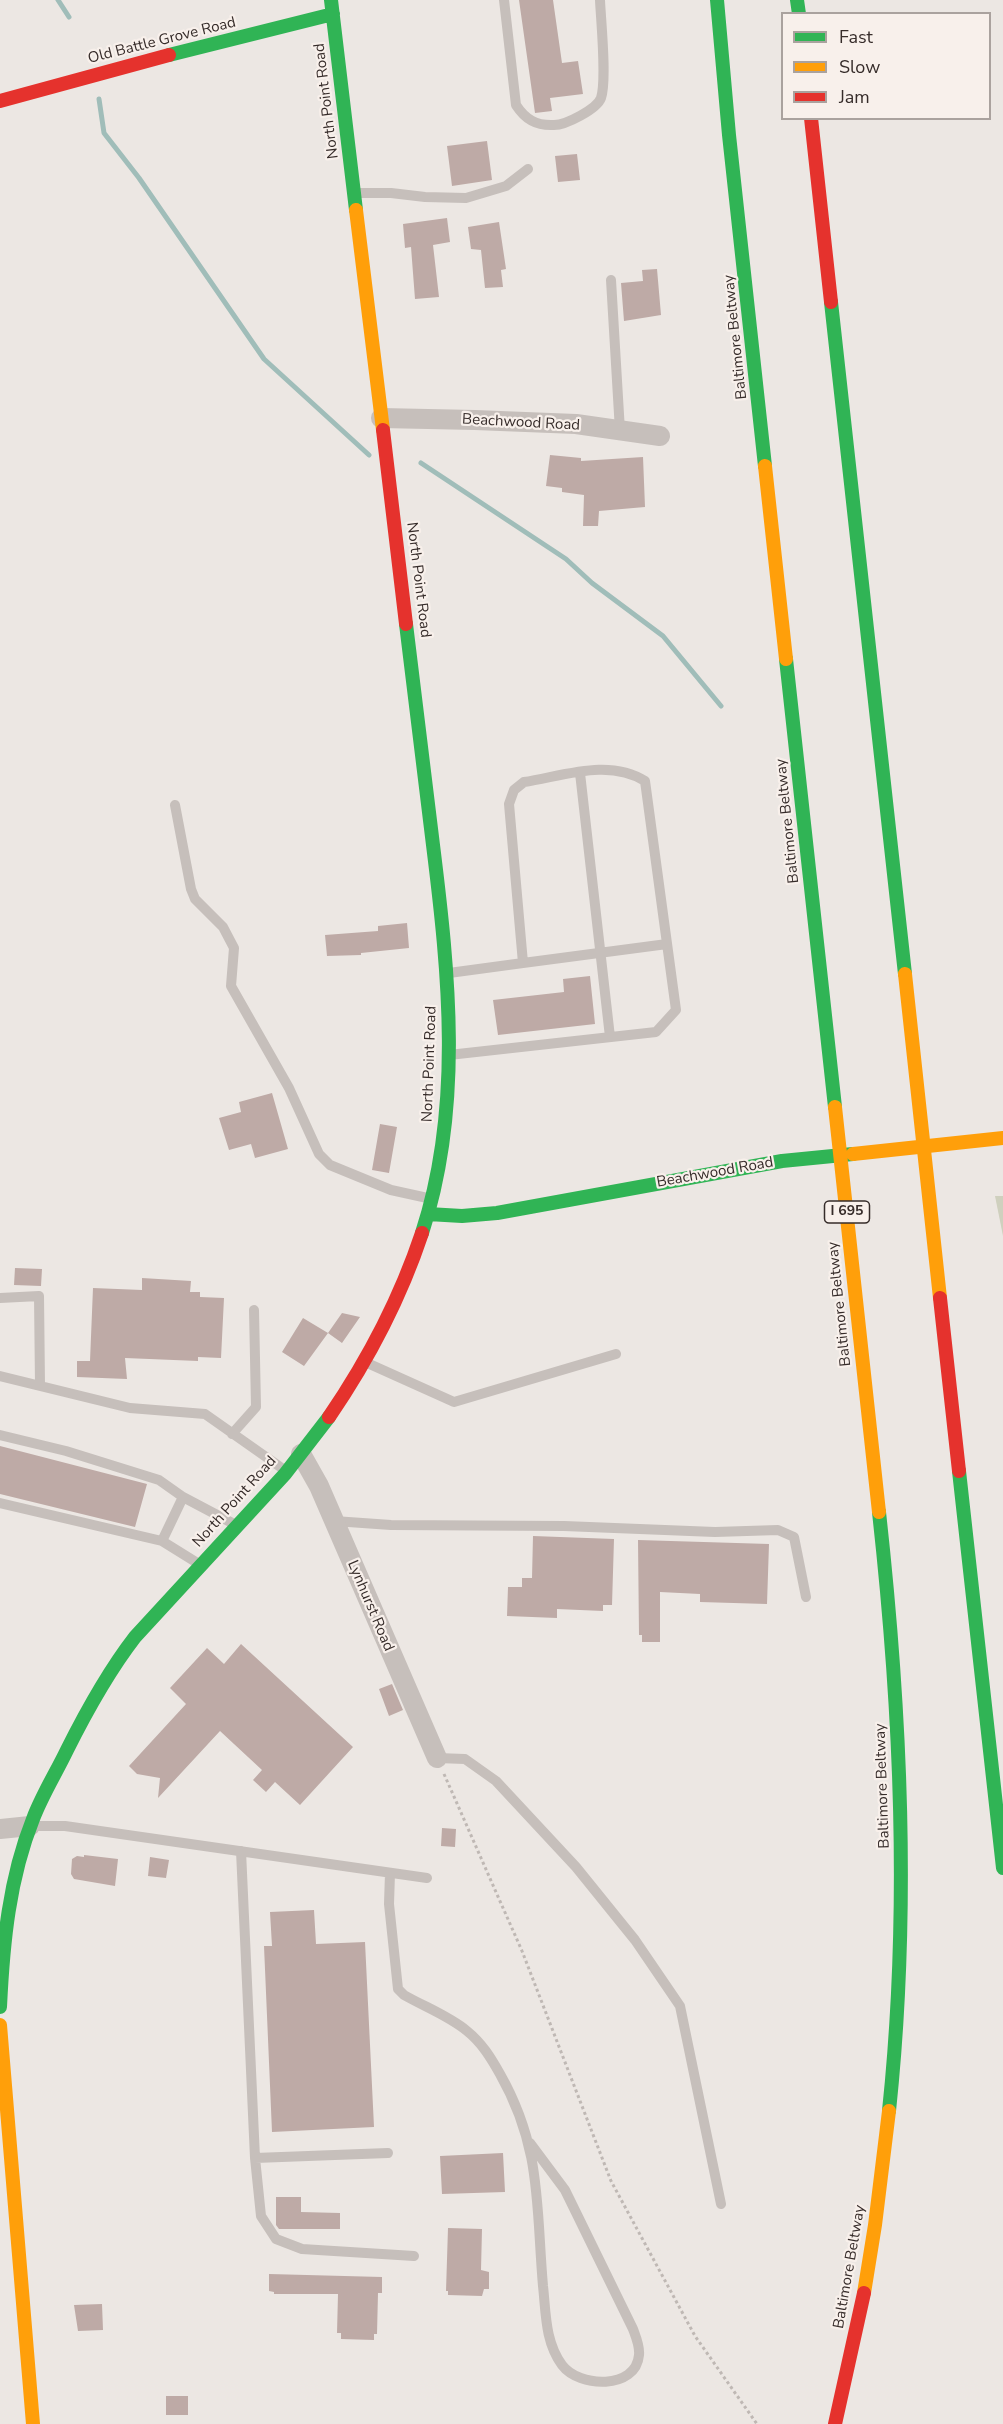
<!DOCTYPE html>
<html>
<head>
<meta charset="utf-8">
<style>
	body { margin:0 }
	#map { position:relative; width:1003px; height:2424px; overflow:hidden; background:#ece7e3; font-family:"Nunito Sans",sans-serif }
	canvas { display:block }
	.legend { position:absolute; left:781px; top:12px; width:210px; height:108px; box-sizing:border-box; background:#f8f0eb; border:2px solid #aaa29e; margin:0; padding:8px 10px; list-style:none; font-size:18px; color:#362c2a }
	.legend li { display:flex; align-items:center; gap:12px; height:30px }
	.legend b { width:30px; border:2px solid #aaa29e }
</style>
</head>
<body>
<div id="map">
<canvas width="1003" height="2424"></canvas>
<ul class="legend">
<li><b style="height:8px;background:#30b455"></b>Fast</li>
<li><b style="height:8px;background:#ff9f0a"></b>Slow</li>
<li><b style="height:8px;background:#e5322d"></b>Jam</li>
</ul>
</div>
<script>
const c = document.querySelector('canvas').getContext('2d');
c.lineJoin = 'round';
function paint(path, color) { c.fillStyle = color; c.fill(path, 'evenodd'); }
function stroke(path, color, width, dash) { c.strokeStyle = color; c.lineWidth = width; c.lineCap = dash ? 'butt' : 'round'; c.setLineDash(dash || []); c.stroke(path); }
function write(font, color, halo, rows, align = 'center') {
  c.font = font + ' "Nunito Sans",sans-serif'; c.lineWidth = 4.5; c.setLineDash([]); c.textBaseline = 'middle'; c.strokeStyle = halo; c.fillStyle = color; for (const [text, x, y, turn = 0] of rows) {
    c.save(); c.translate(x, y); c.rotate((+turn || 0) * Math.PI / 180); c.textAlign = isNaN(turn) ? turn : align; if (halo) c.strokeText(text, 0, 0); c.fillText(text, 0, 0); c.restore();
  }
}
paint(new Path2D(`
	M995,1196h8v40z`), '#cfd0be');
stroke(new Path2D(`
	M58,0l11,17
	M99,99l5,34 35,45 125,181 105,96
	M421,463l145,96 26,24 71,53 58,70`), '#a0bdb9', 5);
paint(new Path2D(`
	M519,0h34l9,63 16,-2 5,33 -33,4 2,13 -17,2z
	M487,141l5,39 -40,6 -5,-40z
	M577,154l3,26 -22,2 -3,-26z
	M447,218l3,24 -17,3 6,52 -24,2 -4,-52 -6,1 -2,-24z
	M499,222l7,47 -5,1 2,17 -18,1 -4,-38 -10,-1 -3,-22z
	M657,269l4,46 -37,6 -3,-38 22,-2 -1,-11z
	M550,455l31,3v3l62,-4 2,50 -46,4 -1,15h-15l1,-31 -22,-3v-4l-16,-2z
	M407,923l2,25 -48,5v2l-34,1 -2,-21 53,-4v-5z
	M590,976l5,48 -97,11 -5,-35 71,-8 -1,-13z
	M272,1093l16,56 -33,9 -4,-14 -22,6 -10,-32 22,-6 -2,-10z
	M380,1124l17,3 -8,46 -17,-3z
	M15,1268l27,1 -1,17 -27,-1z
	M142,1278l49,3 -1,11h10v5l24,1 -3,60 -23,-1v4l-73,-3 2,21 -50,-2v-16h13l3,-73 49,2z
	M342,1313l18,4 -18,26 -14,-10z
	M303,1318l25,15 -24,33 -22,-14z
	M0,1446l147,38 -12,43 -135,-33z
	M533,1536l81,3 -2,66h-9v6l-46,-2v9l-50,-2 1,-29h14v-9h10z
	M638,1540l131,4 -2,60 -67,-2v-8l-40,-2v50h-18v-7h-3z
	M241,1644l112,103 -53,58 -25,-23 -9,10 -13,-12 9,-10 -42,-39 -62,67 2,-20 -23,-4 -8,-8 57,-62 -16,-16 37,-40 17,16z
	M392,1684l11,26 -14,6 -10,-27z
	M442,1828l14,1 -1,18 -14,-1z
	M84,1855l34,4 -3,27 -41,-7 -3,-5 1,-15 5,-3 7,1z
	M150,1857l19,3 -3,18 -18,-2z
	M314,1910l2,34 49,-2 9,185 -102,5 -8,-186h8l-2,-34z
	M503,2153l2,39 -63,2 -2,-38z
	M276,2197h25v15l39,1v16h-61l-3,-4z
	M448,2228l34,1 -1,41 8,2v17h-5l-2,7 -34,-1v-4h-2z
	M269,2274l113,3v16h-4l-1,41h-3v6l-33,-1v-6h-4l1,-39h-64v-2l-5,-1z
	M102,2304l1,26 -25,1 -4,-26z
	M166,2396h22v19h-22z`), '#beaaa6');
stroke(new Path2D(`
	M444,1774l78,177 89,230 84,155 62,88`), '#bfb8b4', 3, [3, 3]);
stroke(new Path2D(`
	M504,0l12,105c9,14 20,21 38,20 12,0 43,-16 47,-27 6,-18 0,-76 -1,-98
	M355,193h36l34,4 41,1 40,-12 22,-17
	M611,280l9,151
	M580,773l30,264
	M175,805l16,84 4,10 28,28 11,21 -3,38 58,102 30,66 11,11 61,25 41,9
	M449,973l74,-10
	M449,1055l207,-23 20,-22 -31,-229c-36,-23 -82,-5 -121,1l-10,8 -5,14 14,159 144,-19
	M0,1298l39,-2 1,89
	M365,1362l89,40 162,-48
	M0,1376l130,32 75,6 81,57
	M232,1434l24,-27 -2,-97
	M0,1435l66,16 93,29 24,17 53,28
	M0,1503l162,38 37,23
	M334,1521l57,4 173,1 151,6 63,-2 16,7 12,60
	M162,1541l21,-44
	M437,1758l28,1 31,22 80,86 59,73 45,66 41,198
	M33,1826h32l362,52
	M241,1851l14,307 6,58 15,23 26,10 112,7
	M390,1873l-1,31 9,85 6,6c21,12 45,21 63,36 15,12 24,27 33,43 42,74 36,132 43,212 3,27 2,56 19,79 17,23 74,25 77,-10 1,-9 -3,-18 -6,-26l-68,-139 -35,-47
	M255,2158l133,-5`), '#c6bfbb', 10);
stroke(new Path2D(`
	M381,418l94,2 101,4 84,12
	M301,1454l18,32 118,272
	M0,1829l30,-3`), '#c6bfbb', 20);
stroke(new Path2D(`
	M331,0l25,210
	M717,0l12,135 36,331
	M797,0l2,14
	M169,55l164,-41
	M831,302l74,672
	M406,624c9,74 18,147 27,221 16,129 30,262 -11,388
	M786,659l49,448
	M428,1214l34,2 35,-3 285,-52 71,-7
	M959,1471l44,397
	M879,1512c22,200 31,399 10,599
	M0,2007c3,-64 9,-128 33,-188 9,-24 23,-46 34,-69 20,-40 41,-78 68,-113l150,-163 44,-57`), '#30b455', 14);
stroke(new Path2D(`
	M356,210l27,220
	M765,466l21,193
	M905,974l35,324
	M835,1107l44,405
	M853,1154l150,-16
	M0,2025l33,399
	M864,2293l11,-68 14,-114`), '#ff9f0a', 14);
stroke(new Path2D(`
	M0,101l169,-46
	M811,118l20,184
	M383,430l23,194
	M940,1298l19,173
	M329,1417c39,-57 71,-118 93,-184
	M835,2424l29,-131`), '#e5322d', 14);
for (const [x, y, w] of [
	[847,1212,45]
]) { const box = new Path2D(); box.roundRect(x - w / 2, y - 11, w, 22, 4.5); c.fillStyle = '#f8f0eb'; c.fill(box); stroke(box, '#362c2a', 1.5); }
write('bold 14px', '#362c2a', null, [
	["I 695",847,1212]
]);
write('15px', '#362c2a', '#f8f0eb', [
	["Old Battle Grove Road",162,41,-14],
	["North Point Road",327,101,-97],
	["Baltimore Beltway",736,337,-96],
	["Beachwood Road",521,423,3],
	["North Point Road",418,580,83],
	["Baltimore Beltway",788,821,-96],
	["North Point Road",430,1064,-88],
	["Beachwood Road",715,1173,-10],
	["Baltimore Beltway",840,1304,-96],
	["North Point Road",235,1502,-48],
	["Lynhurst Road",370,1606,67],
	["Baltimore Beltway",883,1786,-92],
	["Baltimore Beltway",850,2267,-80]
]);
</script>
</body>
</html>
